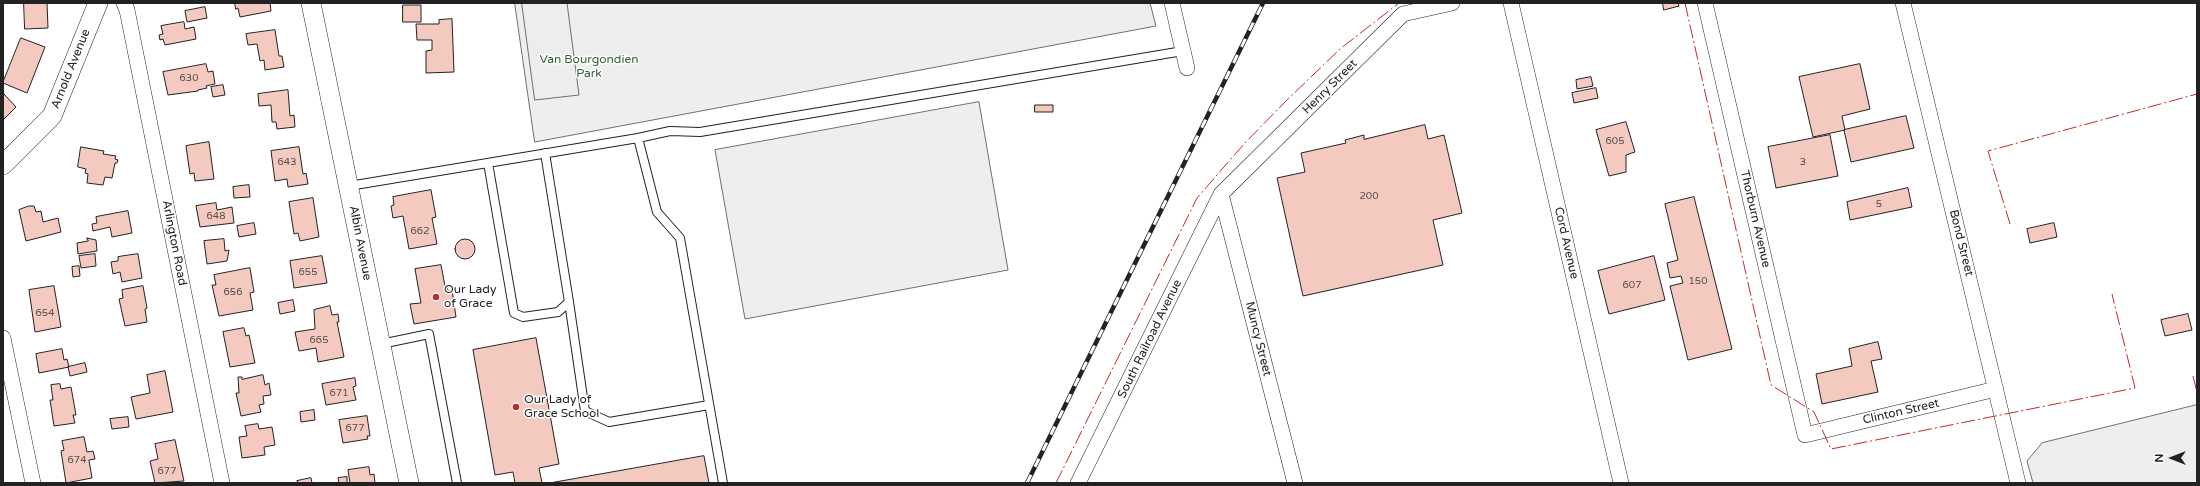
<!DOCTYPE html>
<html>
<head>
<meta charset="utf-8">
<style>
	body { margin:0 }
	#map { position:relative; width:2200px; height:486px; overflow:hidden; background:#fff; font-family:"Varela Round",sans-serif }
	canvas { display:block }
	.frame { position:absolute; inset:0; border:4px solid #222; pointer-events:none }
	.north { position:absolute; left:2152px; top:438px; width:40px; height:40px; -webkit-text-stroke:3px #fff; paint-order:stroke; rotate:270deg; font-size:11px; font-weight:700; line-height:16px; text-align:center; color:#222 }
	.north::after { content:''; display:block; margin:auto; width:14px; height:18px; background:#222; clip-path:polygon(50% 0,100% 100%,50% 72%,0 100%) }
</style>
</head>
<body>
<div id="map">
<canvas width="2200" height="486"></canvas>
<div class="frame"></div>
<div class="north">N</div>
</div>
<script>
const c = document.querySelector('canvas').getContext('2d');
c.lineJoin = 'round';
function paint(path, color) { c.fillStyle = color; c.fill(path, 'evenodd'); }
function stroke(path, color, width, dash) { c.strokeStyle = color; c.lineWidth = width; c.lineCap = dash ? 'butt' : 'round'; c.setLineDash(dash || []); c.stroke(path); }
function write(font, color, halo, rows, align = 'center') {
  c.font = font + ' "Varela Round",sans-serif'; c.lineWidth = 3; c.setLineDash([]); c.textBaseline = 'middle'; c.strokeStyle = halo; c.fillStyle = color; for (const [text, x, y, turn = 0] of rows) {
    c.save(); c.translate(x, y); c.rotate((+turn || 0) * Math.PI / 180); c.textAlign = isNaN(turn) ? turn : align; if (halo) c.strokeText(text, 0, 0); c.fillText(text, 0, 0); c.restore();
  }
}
const green = new Path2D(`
	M515,3h635l6,23 -621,116z
	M979,102l29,168 -263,49 -30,-169z
	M2197,405v78h-164l-6,-22 15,-18z`);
paint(green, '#eee');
stroke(green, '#6f6f6f', 1);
const parking = new Path2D(`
	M522,3h45l12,92 -44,5z`);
paint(parking, '#ededed');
stroke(parking, '#6f6f6f', 1);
const building = new Path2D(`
	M24,3h23l1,25 -23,1z
	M235,3h35l1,8 -31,6 -2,-9 -2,1z
	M1663,3h15l1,3 -15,4z
	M403,5h18v17h-18z
	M205,7l2,11 -20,4 -2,-11z
	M452,19l2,53 -28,1v-22l6,-1v-10h-15l-1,-16h23v-4z
	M184,22l1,7 9,-2 2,12 -31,6 -2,-6 -3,1 -1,-5 4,-1 -2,-8z
	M275,30l4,26h3l2,11 -19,3 -1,-10 -4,1 -3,-17 -9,1 -2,-11z
	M21,38l24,9 -18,46 -24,-10z
	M206,64l2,8 5,-1 2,13 -9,2 1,2 -9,2v1l-30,4 -5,-23z
	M1860,64l10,45 -28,7 3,14 -32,7 -14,-60z
	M1591,77l2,9 -16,3 -1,-9z
	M223,85l2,10 -12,2 -2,-10z
	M1596,88l2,10 -24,5 -2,-10z
	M288,90l2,26 4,-1 1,12 -18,2 -1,-7h-4l-1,-17 -12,1 -1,-12z
	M4,94l12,13 -13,13v-25z
	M1035,105h18v7h-18z
	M1906,116l8,32 -63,14 -7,-32z
	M1626,122l9,30 -9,3v17l-17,4 -13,-46z
	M1425,125l3,14 16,-4 18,78 -29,7 10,45 -140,31 -26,-118 28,-6 -4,-19 45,-10 -1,-3 19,-5v4z
	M1830,135l8,41 -62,12 -8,-41z
	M209,142l5,37 -19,2 -1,-8 -4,1 -4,-28z
	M81,147l23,4 -1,3 13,2 -1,3 3,1 -1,3h-2l-3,15 -7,-1 -2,8 -16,-2 1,-9 -3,-1 1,-4 -8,-2z
	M299,147l4,27 3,-1 2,11 -20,3 -1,-8 -12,2 -4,-30z
	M249,185l1,12 -16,1 -1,-11z
	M1908,188l4,19 -62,13 -3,-18z
	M431,190l5,27 -4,1 5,26 -28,5 -6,-33 -10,2 -2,-12 3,-1 -1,-8z
	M1694,197l38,152 -44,11 -18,-74 13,-3 -2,-7 -11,2 -3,-15 11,-3 -13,-56z
	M313,198l6,39 -19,4 -2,-8 -4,1 -5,-32z
	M216,203l1,7 15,-3 2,16 -34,4 -4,-21z
	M29,206h5l2,6 5,-1 2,11 15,-4 3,14 -35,9 -7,-31z
	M128,211l4,22 -20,4 -2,-10 -17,4 -1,-7 5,-1 -1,-6z
	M254,223l2,11 -17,3 -2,-11z
	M2054,223l3,14 -27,6 -3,-14z
	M87,238l9,2 1,11 -19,3 -1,-11 11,-2z
	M455 249a10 10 0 1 1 20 0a10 10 0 1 1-20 0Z
	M224,239l1,12 4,-1 -2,11 -20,3 -3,-23z
	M95,254l1,12 -15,2 -2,-12z
	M138,254l4,24 -20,4 -2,-10 -7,2 -2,-12 7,-1v-4z
	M322,256l5,27 -33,5 -4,-27z
	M1654,256l11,44 -56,14 -11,-43z
	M441,265l4,21h2l1,5 4,-1 4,27 -42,7 -4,-20 11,-1 -6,-34z
	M79,266l1,10 -7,1 -1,-10z
	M250,268l4,24 -4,1 3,17 -34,6 -7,-31h4l-2,-10z
	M54,286l7,41 -26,5 -6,-42z
	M143,286l4,22 -2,1 2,13 -22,4 -6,-27 4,-1 -1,-8z
	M293,300l2,11 -15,3 -2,-11z
	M330,306l2,9 6,-1 1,8h-2l7,35 -26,5 -2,-14 -17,3 -4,-19 20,-3 -1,-19z
	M2188,314l4,16 -27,6 -4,-16z
	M244,328l2,8 3,-1 6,28 -25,4 -7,-35z
	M536,338l23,126 -20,4 3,15h-27l-2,-11 -18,3 -22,-125z
	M1878,342l4,17 -11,2 7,31 -56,12 -6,-30 36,-8 -3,-17z
	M62,349l2,11 3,-1 2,8 -30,6 -3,-19z
	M85,363l2,9 -17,4 -2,-9z
	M165,371l8,41 -37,7 -5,-22 19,-4 -3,-18z
	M263,375l2,10 4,-2 2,12 -8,1 1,8 -5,1 2,7 -20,4 -5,-23h3l-1,-16h4v2z
	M355,378l1,8 -3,1 3,13 -30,5 -4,-21z
	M60,384l1,5 10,-2 5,28h-3l2,8 -21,3 -4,-26h3l-2,-15z
	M314,410l1,10 -14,2 -1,-10z
	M367,416l3,20h-3l1,3 -25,4 -4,-23z
	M128,417l1,10 -17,2 -2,-10z
	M258,424l1,5 13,-2 3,18 -11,2 1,8 -23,3 -3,-21 8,-1 -2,-10z
	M84,437l3,15 6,-1 2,8 -6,1 3,18 -26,5 -5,-32 3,-1 -2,-9z
	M175,440l9,41 -29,2 -5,-22 8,-2 -3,-15z
	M704,456l5,27h-159z
	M369,467l1,8 4,-1 1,9h-25l-2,-13z
	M347,477v6h-8l-1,-5z
	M311,478l1,5h-14l-1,-2z`);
paint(building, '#f3c9c0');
stroke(building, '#222', 1);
const service = new Path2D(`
	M638,138l32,-7 30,1 483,-81
	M488,163l26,150 9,4 35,-5 11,-10 -24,-149
	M349,186l289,-48 19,74 23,26 43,245
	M569,302l16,109 24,11 100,-17
	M381,344l48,-10 28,149`);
const minor = new Path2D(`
	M124,3l3,7 95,473
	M1172,3l15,65
	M1511,3l110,480
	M1705,3l100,432 191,-46
	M1903,3l115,480
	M1221,194l74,289
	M3,338l30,145
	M1078,483l143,-289 182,-180 49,-11`);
const tertiary = new Path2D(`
	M311,3l98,480
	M3,165l49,-49 46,-113`);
stroke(service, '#222', 10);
stroke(minor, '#222', 16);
stroke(tertiary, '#222', 20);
stroke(service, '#fff', 8);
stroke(minor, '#fff', 15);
stroke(tertiary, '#fff', 19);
const rail = new Path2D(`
	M1027,483l236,-480`);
stroke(rail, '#222', 4.5);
stroke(rail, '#fff', 3, [9]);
stroke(new Path2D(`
	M1685,3l86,382 43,27 17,37 304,-61 -23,-94
	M2010,224l-22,-73 209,-57
	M2193,376l4,16
	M1056,483l141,-285 47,-54 42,-43 54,-52 59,-46`), '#c62828', 1, [14, 3, 2, 3]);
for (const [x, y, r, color] of [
	[436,297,4,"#c62828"],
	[516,407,4,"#c62828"]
]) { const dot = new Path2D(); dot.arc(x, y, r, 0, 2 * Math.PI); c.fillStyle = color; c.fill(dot); stroke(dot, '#fff', 1.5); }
write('10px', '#564c4a', null, [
	["630",189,78],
	["605",1615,141],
	["643",287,162],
	["3",1803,162],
	["200",1369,196],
	["5",1879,204],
	["648",216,216],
	["662",420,231],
	["655",308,272],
	["150",1698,281],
	["607",1632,285],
	["656",233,292],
	["654",45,313],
	["665",319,340],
	["671",339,393],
	["677",355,428],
	["674",77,460],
	["677",167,471]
]);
write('12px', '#2f5e38', '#fff', [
	["Van Bourgondien",589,60],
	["Park",589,74]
]);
write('12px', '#222', '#fff', [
	["Arnold Avenue",71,69,-68],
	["Henry Street",1330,87,-45],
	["Thorburn Avenue",1755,219,77],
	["Arlington Road",174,243,79],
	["Albin Avenue",360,243,79],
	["Cord Avenue",1566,243,77],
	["Bond Street",1961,243,76],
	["South Railroad Avenue",1150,339,-64],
	["Muncy Street",1258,339,76],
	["Clinton Street",1901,412,-13]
]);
write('12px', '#222', '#fff', [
	["Our Lady",444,290],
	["of Grace",444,304],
	["Our Lady of",524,400],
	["Grace School",524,414]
], 'left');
</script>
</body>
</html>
